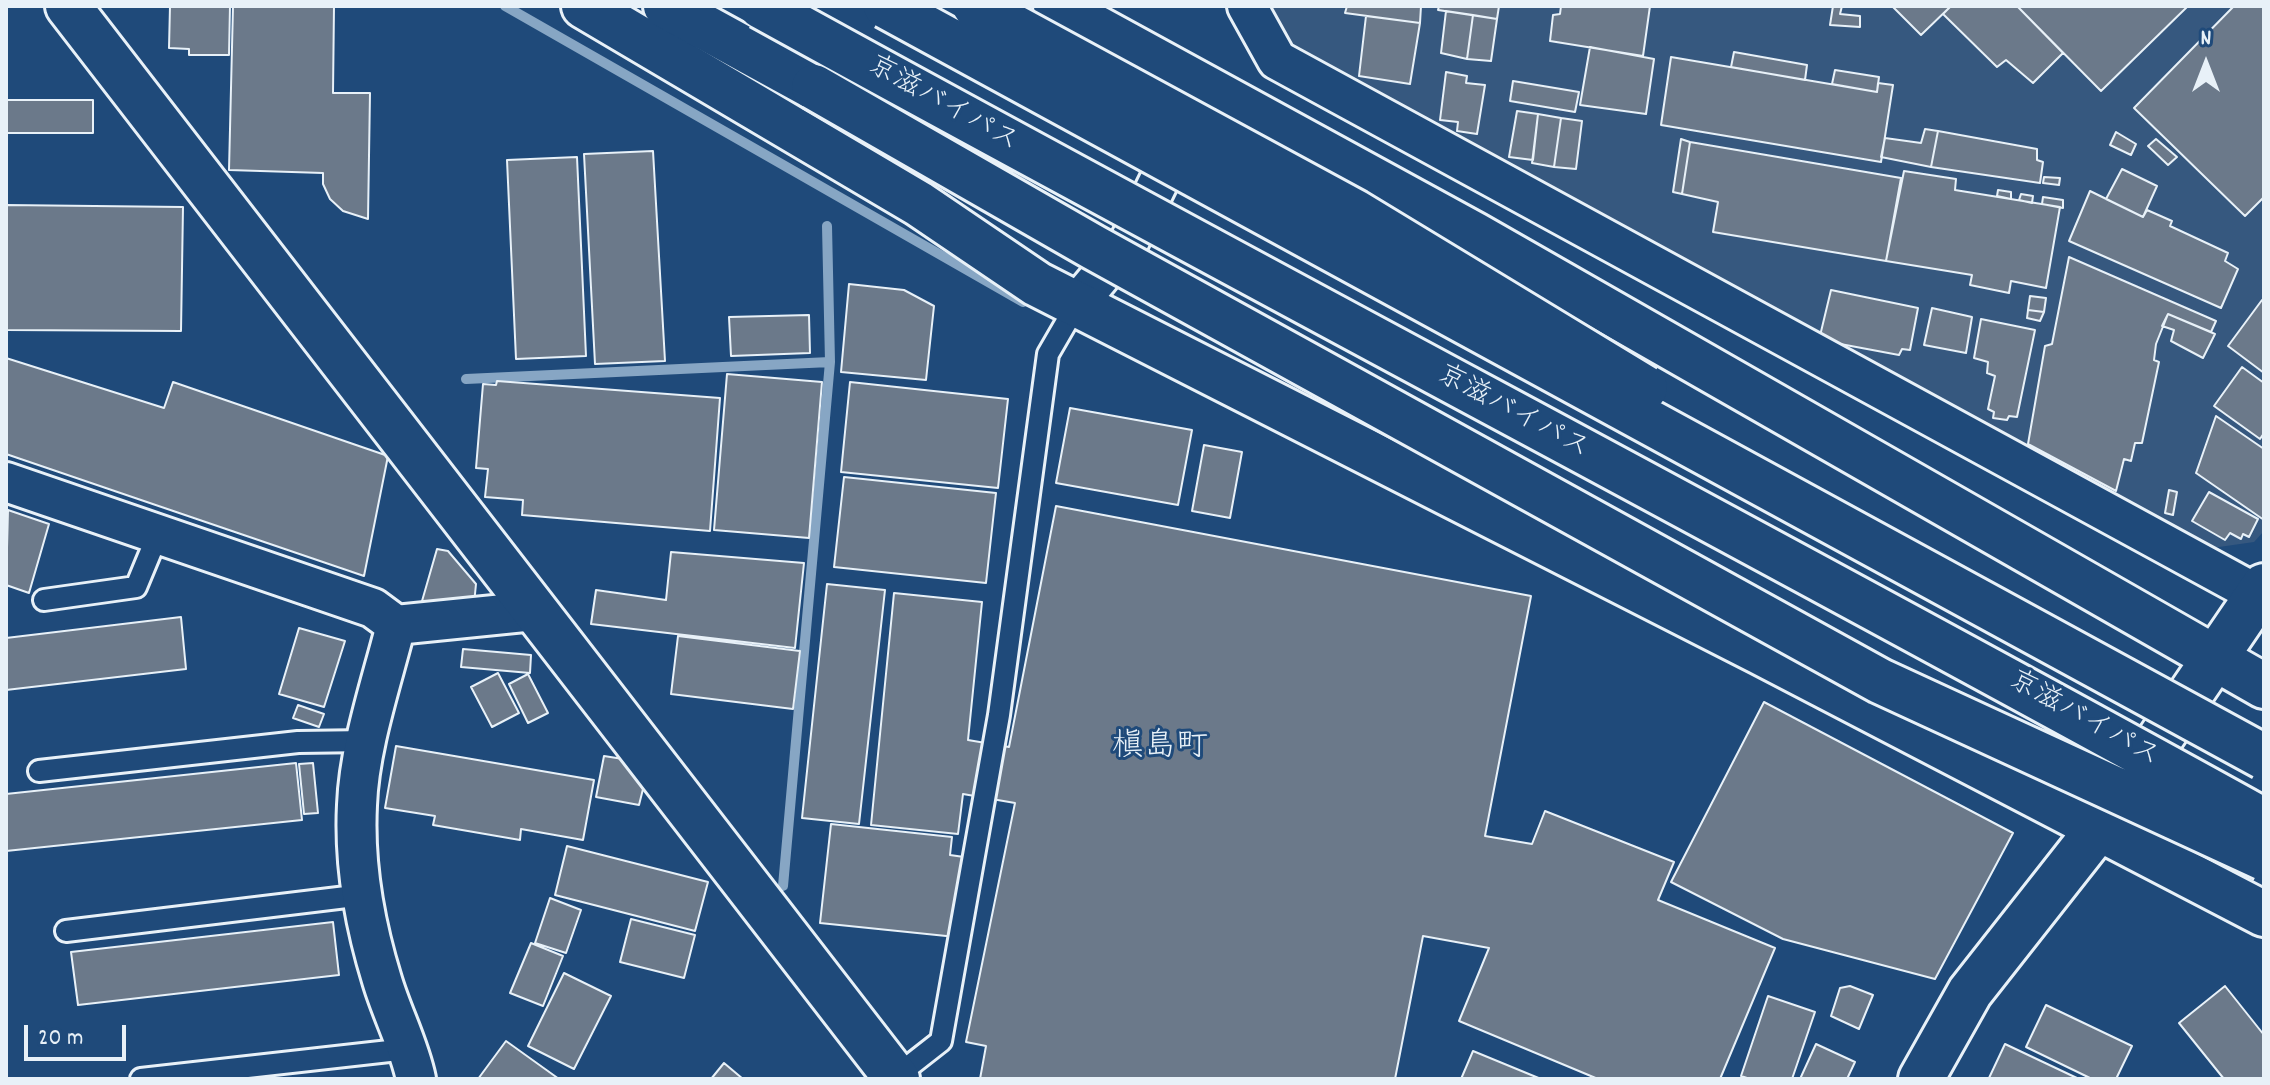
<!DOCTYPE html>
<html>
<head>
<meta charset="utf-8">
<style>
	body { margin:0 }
	#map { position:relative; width:2270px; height:1085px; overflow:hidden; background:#1f4a7a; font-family:Dekko,sans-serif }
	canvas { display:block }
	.frame { position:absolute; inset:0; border:8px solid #e8f1f8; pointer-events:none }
	.north { position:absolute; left:2166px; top:24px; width:80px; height:80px; -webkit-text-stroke:6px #1f4a7a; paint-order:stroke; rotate:0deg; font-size:22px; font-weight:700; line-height:32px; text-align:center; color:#e8f1f8 }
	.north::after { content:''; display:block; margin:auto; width:28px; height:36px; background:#e8f1f8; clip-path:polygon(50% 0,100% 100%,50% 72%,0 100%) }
	.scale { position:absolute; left:24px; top:1025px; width:102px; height:36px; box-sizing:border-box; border:4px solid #e8f1f8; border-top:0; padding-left:10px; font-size:24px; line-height:28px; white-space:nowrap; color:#e8f1f8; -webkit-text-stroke:6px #1f4a7a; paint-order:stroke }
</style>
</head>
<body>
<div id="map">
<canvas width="2270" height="1085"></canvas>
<div class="frame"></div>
<div class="north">N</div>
<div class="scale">20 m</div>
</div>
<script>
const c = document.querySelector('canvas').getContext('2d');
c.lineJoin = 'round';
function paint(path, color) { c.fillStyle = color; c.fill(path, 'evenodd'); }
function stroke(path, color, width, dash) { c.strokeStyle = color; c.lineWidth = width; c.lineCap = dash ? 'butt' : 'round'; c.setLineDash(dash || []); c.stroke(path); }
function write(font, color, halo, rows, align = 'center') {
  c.font = font + ' Dekko,"Klee One",sans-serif'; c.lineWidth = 6; c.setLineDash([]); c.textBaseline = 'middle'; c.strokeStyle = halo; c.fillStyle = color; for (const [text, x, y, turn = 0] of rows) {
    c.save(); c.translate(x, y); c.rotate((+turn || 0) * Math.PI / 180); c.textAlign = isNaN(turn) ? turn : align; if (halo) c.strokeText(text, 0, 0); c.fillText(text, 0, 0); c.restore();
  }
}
paint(new Path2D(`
	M1262,6h1002v525l-10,11 -42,6 -909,-489 -37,-37z`), '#36587f');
stroke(new Path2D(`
	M505,6l518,296
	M466,379l364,-17
	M783,886l47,-524 -3,-136`), '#87a6c4', 10);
const building = new Path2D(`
	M170,6h60l-1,49h-40v-6l-20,-1z
	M233,6h101l-1,87h37l-2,126 -25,-8 -13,-12 -7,-15v-11l-94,-3z
	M1347,6h74l-1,17 -75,-10z
	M1439,6h60l-2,13 -59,-9z
	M1561,6h89l-7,50 -93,-15 3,-26 7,-1z
	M1833,6h9l-2,8 20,2v11l-30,-2z
	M1892,6h59l-30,29z
	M1951,6h66l46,47 -30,30 -27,-23 -9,7 -54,-53z
	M2017,6h171l-87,85z
	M2234,6h30v191l-19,19 -111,-108z
	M1446,11l27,4 -6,44 -26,-6z
	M1473,15l24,4 -6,42 -24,-2z
	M1366,16l54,7 -10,61 -51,-8z
	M1590,47l64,12 -8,55 -66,-9z
	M1734,52l73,13 -2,15 -74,-13z
	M1671,57l206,35 1,-9 15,2 -12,77 -220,-37z
	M1835,70l44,7 -2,15 -45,-8z
	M1446,72l21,4 -1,7 19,2 -8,49 -20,-3 1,-9 -18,-2z
	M1513,81l66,11 -4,20 -65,-11z
	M6,100h87v33h-87z
	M1517,111l21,3 -5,46 -24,-3z
	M1538,114l23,4 -7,49 -22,-4z
	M1561,118l21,3 -6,48 -22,-2z
	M1925,129l13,2 -7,36 -50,-10 4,-19 36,5z
	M1938,131l99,18v11l6,2 -3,21 -109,-16z
	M2116,132l20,12 -5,11 -21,-10z
	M1681,139l9,3 -8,52 -9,-2z
	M2156,139l21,18 -9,8 -20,-19z
	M1690,142l211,36 -15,83 -173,-29 5,-30 -36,-8z
	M653,151l12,210 -70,3 -11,-210z
	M577,157l9,199 -70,3 -9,-199z
	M2122,169l35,17 -14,31 -37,-18z
	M1904,171l52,8 -1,11 105,17 -14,81 -35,-7 -2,12 -39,-8 2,-10 -86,-14z
	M2044,177l16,1 -1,7 -16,-2z
	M1998,190l13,2v7l-14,-3z
	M2090,191l53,26 4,-7 25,11 -2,5 58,27 -3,8 13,8 -17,39 -152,-67z
	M2021,194l12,2 -1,7 -13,-3z
	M2043,197l20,3v8l-21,-4z
	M6,205l177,2 -2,124 -175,-1z
	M2069,257l147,64 -5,11 -43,-18 -12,30 -2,16 5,2 -17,81h-7l-4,18 -7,-2 -8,32 -88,-47 17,-98 7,-2z
	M849,284l55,6 30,16 -8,74 -85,-8z
	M1831,290l87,18 -8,42 -8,-1 -3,6 -80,-15z
	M2030,296l16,2 -2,14 -16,-2z
	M2262,300l2,1v72l-36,-27z
	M1932,308l40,9 -6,36 -42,-8z
	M2028,310l16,2 -4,9 -13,-3z
	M2168,314l47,20 -12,24 -32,-17 3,-11 -12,-4z
	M809,315l1,38 -79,3 -2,-39z
	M1981,319l54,11 -18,87 -8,-1 -2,4 -14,-2 1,-6 -6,-3 7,-33 -8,-3 1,-11 -14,-4z
	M6,358l158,50 9,-26 215,74 -24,120 -358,-122z
	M2242,367l22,16v50l-4,6 -46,-33z
	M727,374l95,8 -13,156 -95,-8z
	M497,381l223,17 -10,133 -188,-16 1,-15 -38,-3 3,-28 -12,-1 7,-84 13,1z
	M850,382l158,17 -10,89 -157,-16z
	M1070,408l122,22 -14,75 -122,-22z
	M2216,416l48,33v71l-68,-47z
	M1204,445l38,7 -12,66 -38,-7z
	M844,477l152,16 -10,90 -152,-16z
	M2169,490l8,2 -4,23 -8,-2z
	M2209,492l49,27 -9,18 -6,-3 -2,5 -11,-6 -5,7 -33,-19z
	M1056,506l475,90 -46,240 47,8 13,-33 129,51 -16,38 117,48 -55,131h-122l-139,-58 30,-73 -66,-12 -28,143h-415l6,-33 -20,-4 49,-239 -52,-9 -5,40 -87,-9 23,-232 88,9 -14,138 41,7z
	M8,510l41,14 -20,69 -23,-8z
	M437,549l11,2 28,33 -2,20 -54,4z
	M671,552l133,11 -9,85 -204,-24 5,-34 70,10z
	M827,584l58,6 -26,234 -57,-6z
	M181,617l5,52 -180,21v-52z
	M299,628l46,13 -21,66 -45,-13z
	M678,636l122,15 -7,58 -122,-15z
	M463,649l68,6 -1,18 -69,-6z
	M498,673l21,40 -27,14 -21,-40z
	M528,674l20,39 -20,10 -19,-39z
	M1764,702l249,131 -78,146 -152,-40 -112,-57z
	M298,705l26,9 -5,13 -26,-9z
	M396,746l198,34 -11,60 -62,-11 -1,11 -87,-15 2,-9 -50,-8z
	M604,756l19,3 20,30 -4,16 -43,-8z
	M296,763l6,57 -296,31v-57z
	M313,763l5,50 -14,1 -5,-50z
	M831,824l121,13 -2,18 14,2 -8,80 -136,-14z
	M567,846l141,36 -13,49 -140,-36z
	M550,898l31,12 -15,43 -31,-10z
	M631,919l64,16 -11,43 -64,-16z
	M333,922l6,53 -261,30 -7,-53z
	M531,943l32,13 -20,50 -33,-13z
	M564,973l47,23 -37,73 -46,-23z
	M1850,986l23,9 -14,34 -28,-13 9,-28z
	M2225,986l39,49v44h-40l-45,-56z
	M1768,996l47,16 -23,67h-42l-9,-3z
	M2046,1005l86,41 -16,33h-24l-66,-32z
	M506,1041l53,38h-81z
	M1816,1044l39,18 -8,17h-47z
	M2005,1044l74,35 -90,-1z
	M1473,1051l68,28h-80z
	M724,1063l19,16h-32z`);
paint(building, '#6b798a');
stroke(building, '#e8f1f8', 2);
const service = new Path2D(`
	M44,600l92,-13 22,-53
	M39,771l259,-29 69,-1
	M66,931l297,-36
	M895,1077l46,-36 58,-326 49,-361 29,-50
	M141,1079l266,-30`);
const minor = new Path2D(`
	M1247,6l30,54 987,538
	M1077,304l52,-62 53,-108
	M6,482l367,126 23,17 138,-14
	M396,625c-14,56 -37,122 -39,180 -3,58 8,120 25,175 10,34 27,65 34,99`);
const tertiary = new Path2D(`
	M68,6l829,1073
	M584,6l335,198 118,80 723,368 504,262
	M1056,6l419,229 789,451
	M1921,1079l49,-87 129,-164 165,-242`);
const motorway = new Path2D(`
	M666,6l148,81`);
stroke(service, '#e8f1f8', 26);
stroke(minor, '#e8f1f8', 44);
stroke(tertiary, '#e8f1f8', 50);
stroke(motorway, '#e8f1f8', 50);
stroke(service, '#1f4a7a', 20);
stroke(minor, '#1f4a7a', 38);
stroke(tertiary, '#1f4a7a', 44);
stroke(motorway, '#1f4a7a', 44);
const motorwayBridge = new Path2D(`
	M761,6c499,275 1004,539 1503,815
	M886,6l1378,751
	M975,6l380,206 290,176
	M814,87l279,160 787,434 384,177`);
stroke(motorwayBridge, '#e8f1f8', 50, []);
stroke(motorwayBridge, '#1f4a7a', 44);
write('28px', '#e8f1f8', '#1f4a7a', [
	["京滋バイパス",942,106,29],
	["京滋バイパス",1512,414,28],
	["京滋バイパス",2083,721,29]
]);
write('32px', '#e8f1f8', '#1f4a7a', [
	["槇島町",1160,750]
]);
</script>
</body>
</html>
